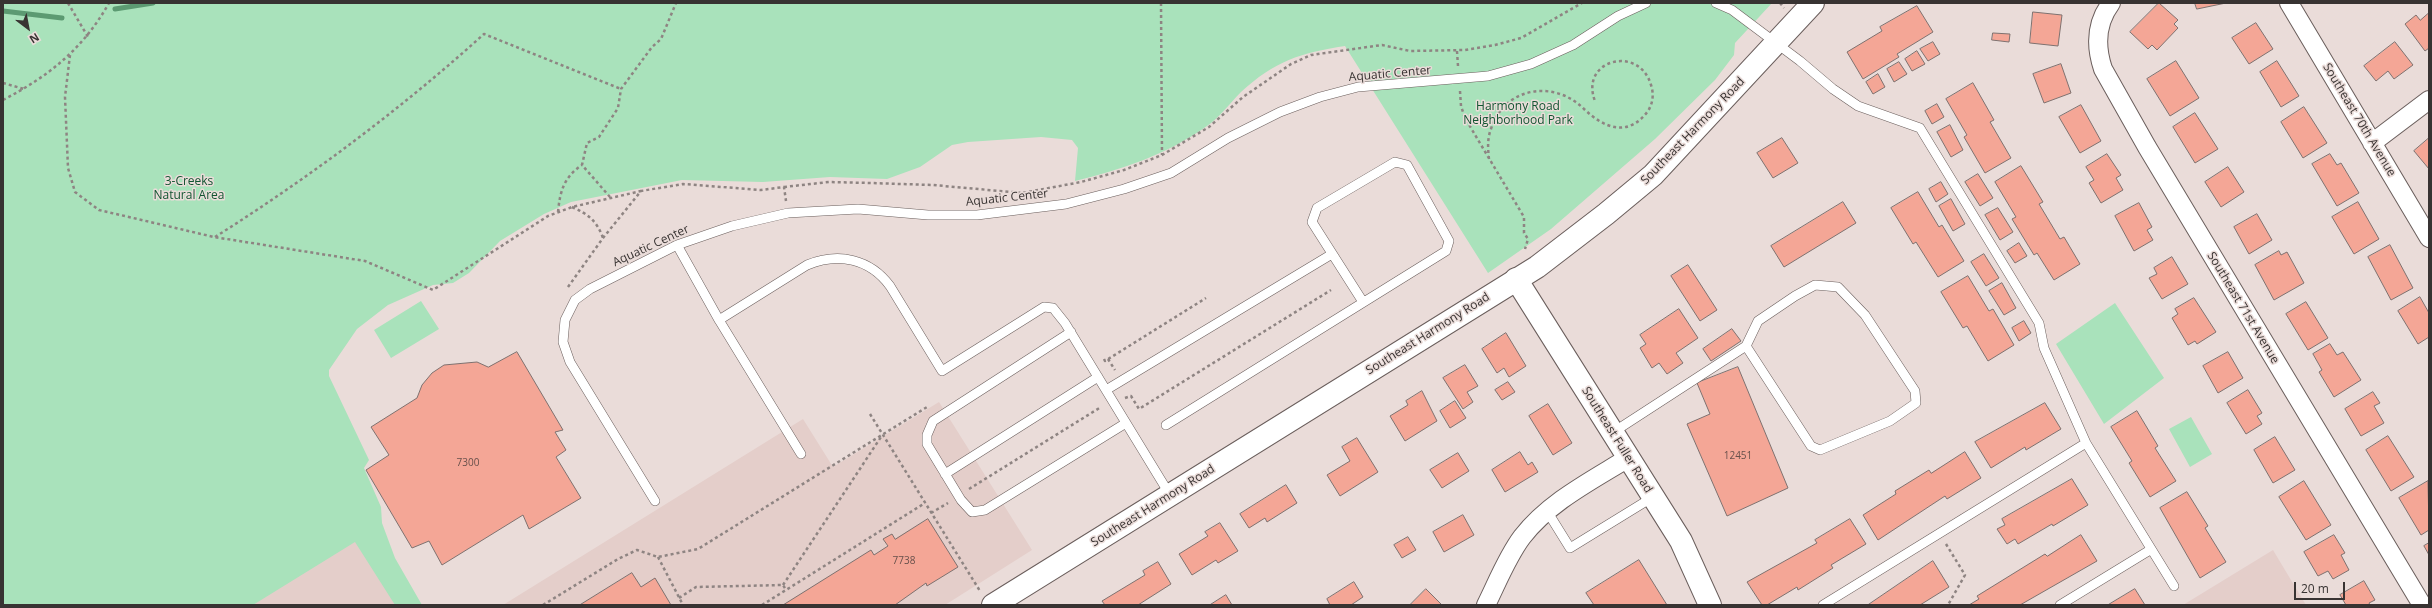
<!DOCTYPE html>
<html>
<head>
<meta charset="utf-8">
<style>
	body { margin:0 }
	#map { position:relative; width:2432px; height:608px; overflow:hidden; background:#eadcd9; font-family:"Open Sans",sans-serif }
	canvas { display:block }
	.frame { position:absolute; inset:0; border:4px solid #383332; pointer-events:none }
	.north { position:absolute; left:8px; top:8px; width:40px; height:40px; -webkit-text-stroke:3px #eadcd9; paint-order:stroke; rotate:148deg; font-size:11px; font-weight:700; line-height:16px; text-align:center; color:#383332 }
	.north::after { content:''; display:block; margin:auto; width:14px; height:18px; background:#383332; clip-path:polygon(50% 0,100% 100%,50% 72%,0 100%) }
	.scale { position:absolute; left:2294px; top:582px; width:51px; height:18px; box-sizing:border-box; border:2px solid #383332; border-top:0; padding-left:5px; font-size:12px; line-height:14px; white-space:nowrap; color:#383332; -webkit-text-stroke:3px #eadcd9; paint-order:stroke }
</style>
</head>
<body>
<div id="map">
<canvas width="2432" height="608"></canvas>
<div class="frame"></div>
<div class="north">N</div>
<div class="scale">20 m</div>
</div>
<script>
const c = document.querySelector('canvas').getContext('2d');
c.lineJoin = 'round';
function paint(path, color) { c.fillStyle = color; c.fill(path, 'evenodd'); }
function stroke(path, color, width, dash) { c.strokeStyle = color; c.lineWidth = width; c.lineCap = dash ? 'butt' : 'round'; c.setLineDash(dash || []); c.stroke(path); }
function write(font, color, halo, rows, align = 'center') {
  c.font = font + ' "Open Sans",sans-serif'; c.lineWidth = 3; c.setLineDash([]); c.textBaseline = 'middle'; c.strokeStyle = halo; c.fillStyle = color; for (const [text, x, y, turn = 0] of rows) {
    c.save(); c.translate(x, y); c.rotate((+turn || 0) * Math.PI / 180); c.textAlign = isNaN(turn) ? turn : align; if (halo) c.strokeText(text, 0, 0); c.fillText(text, 0, 0); c.restore();
  }
}
paint(new Path2D(`
	M939,402l93,148 -87,55h-442l300,-186 30,48z
	M355,522l51,83h-185z
	M2273,550l33,55h-123z`), '#e4ceca');
paint(new Path2D(`
	M3,3h1769l-37,40 -1,12 -19,25 -60,59 -104,90 -63,44 -143,-227c-45,7 -70,15 -104,46 -11,11 -21,25 -34,34 -41,29 -84,43 -132,55l3,-33 -6,-8 -31,-3 -73,5 -16,3 -32,22 -33,12 -57,-2 -67,5 -81,-2 -111,22 -27,12 -44,27 -31,32 -16,10 -20,2 -45,20 -31,24 -28,41v6l40,84 -5,8 17,39 1,16 13,35 27,47h-27l-40,-63 -102,63h-250z
	M421,301l18,28 -48,29 -17,-28z
	M2115,303l49,75 -60,46 -48,-80z
	M2191,417l21,37 -22,13 -21,-38z`), '#a9e2bb');
stroke(new Path2D(`
	M115,9l38,-6
	M3,11l59,7`), '#5c9a72', 5);
const building = new Path2D(`
	M2159,3l19,17 -4,4 4,4 -21,22 -5,-5 -4,4 -18,-17z
	M2195,3h31l-29,6z
	M1917,6l16,26 -36,22 2,3 -36,22 -16,-27 35,-21 -2,-4z
	M2033,12l29,3 -4,31 -28,-3z
	M2429,13v35l-4,3 -20,-27 11,-9 4,5z
	M2256,23l17,26 -24,15 -17,-26z
	M1993,33l17,1 -1,8 -17,-2z
	M1933,42l7,12 -12,7 -8,-12z
	M2395,42l18,23 -19,14 -6,-8 -12,10 -12,-15z
	M1917,51l8,13 -13,7 -7,-12z
	M2176,61l23,37 -29,18 -23,-37z
	M2277,61l22,35 -18,11 -21,-35z
	M1899,62l8,12 -13,8 -7,-13z
	M2061,64l10,29 -27,10 -11,-29z
	M1878,74l7,13 -12,7 -7,-12z
	M1973,83l21,37 -4,2 21,36 -26,15 -21,-36 3,-2 -21,-36z
	M1937,104l7,13 -12,7 -7,-13z
	M2081,105l20,36 -21,12 -21,-36z
	M2304,107l23,36 -24,15 -22,-36z
	M2195,113l23,36 -23,14 -22,-36z
	M1950,125l13,25 -12,7 -14,-25z
	M1782,138l16,25 -25,15 -16,-25z
	M2429,138v31l-15,-18z
	M2107,154l14,21 -5,3 7,12 -22,13 -12,-20 5,-3 -8,-13z
	M2330,154l7,11 4,-2 18,30 -22,13 -25,-42z
	M2021,166l22,36 -4,2 21,35 4,-2 16,27 -26,16 -17,-27 -3,2 -22,-36 4,-2 -21,-35z
	M2228,167l16,25 -23,15 -16,-25z
	M1978,174l15,24 -13,8 -15,-24z
	M1941,182l7,12 -12,8 -7,-13z
	M1918,192l21,35 3,-2 22,36 -26,16 -22,-35 -3,2 -22,-36z
	M1951,199l14,25 -12,7 -14,-25z
	M1843,202l13,21 -72,44 -13,-21z
	M2358,202l21,37 -25,15 -22,-37z
	M2139,203l13,24 -5,3 6,10 -19,11 -19,-35z
	M1998,208l15,24 -13,8 -15,-25z
	M2257,214l15,26 -23,14 -15,-27z
	M2019,243l8,13 -12,7 -8,-12z
	M2390,245l23,43 -22,12 -23,-43z
	M2279,251l2,4 6,-3 17,31 -30,17 -19,-35z
	M1984,254l15,24 -13,8 -15,-24z
	M2172,257l16,27 -26,15 -13,-21 8,-4 -3,-6z
	M1688,265l29,45 -17,11 -29,-45z
	M1968,276l21,35 4,-2 21,36 -26,16 -21,-35 -4,2 -22,-36z
	M2002,283l14,25 -12,7 -15,-24z
	M2420,297l9,16v24l-11,7 -20,-33z
	M2194,298l22,34 -19,12 -2,-3 -7,4 -16,-27 6,-4 -3,-5z
	M2306,302l22,36 -20,12 -22,-36z
	M1679,309l19,29 -22,15 7,10 -16,11 -8,-11 -7,5 -12,-20 6,-4 -6,-9z
	M2024,321l7,12 -12,8 -7,-13z
	M1732,329l9,12 -30,20 -8,-12z
	M1506,333l20,33 -17,11 -5,-9 -7,5 -15,-24z
	M2330,344l7,11 6,-3 18,28 -27,17 -15,-25 3,-2 -9,-16z
	M517,352l46,78 -8,2 11,18 -10,7 25,41 -52,31 -6,-14 -81,50 -13,-24 -17,7 -46,-78 23,-15 -18,-28 46,-29 5,-13 10,-12 12,-8 33,-3 11,5z
	M2228,352l15,26 -25,15 -15,-27z
	M1465,365l13,21 -11,6 6,10 -10,7 -20,-31z
	M1738,367l50,121 -61,28 -40,-92 23,-10 -13,-31z
	M1508,382l7,10 -13,8 -7,-10z
	M2248,390l14,23 -5,3 5,8 -16,10 -19,-31z
	M1422,391l15,30 -32,20 -15,-25 18,-11 -2,-4z
	M2373,392l7,11 -6,3 10,17 -23,13 -16,-27z
	M1455,401l11,17 -16,10 -10,-17z
	M2045,403l16,26 -35,21 -1,-3 -34,21 -16,-26z
	M1548,404l24,39 -19,12 -24,-39z
	M2137,411l21,35 -3,2 21,33 -26,16 -21,-34 3,-2 -21,-34z
	M2388,436l26,41 -23,14 -25,-41z
	M2275,437l20,33 -22,13 -19,-33z
	M1357,438l21,34 -38,24 -13,-21 23,-14 -8,-14z
	M1520,452l8,13 4,-3 6,10 -33,20 -13,-22z
	M1965,452l16,26 -34,21 -2,-3 -67,44 -15,-25 33,-21 -1,-3 34,-21 2,3z
	M1458,453l11,18 -27,17 -12,-18z
	M2072,479l16,26 -35,21 -1,-2 -34,20 -3,-5 -8,5 -10,-15 8,-4 -3,-6z
	M2304,481l27,44 -25,15 -27,-43z
	M2428,481l1,49 -8,5 -22,-37z
	M1286,485l11,18 -30,19 -2,-4 -16,10 -9,-14z
	M2187,492l21,34 -3,2 21,34 -26,16 -40,-70z
	M1463,515l11,20 -30,17 -11,-20z
	M928,519l30,48 -31,19 -1,-3 -31,22h-112l88,-55 3,5 14,-9 -5,-7 9,-5 3,5z
	M1850,519l16,25 -35,21 2,3 -35,22 -1,-3 -30,18h-5l-15,-23 70,-39 -2,-3z
	M1220,523l18,28 -20,12 -2,-3 -24,15 -13,-21 29,-18 -3,-4z
	M2081,535l16,26 -77,44h-51l10,-6 -2,-3 68,-42 2,2z
	M2334,535l11,18 -4,2 8,15 -16,9 -5,-8 -10,5 -14,-24z
	M1408,537l8,13 -14,8 -8,-13z
	M2429,543v12l-5,-9z
	M1639,560l28,45h-73l-8,-12z
	M1933,561l16,26 -29,18h-52z
	M1158,562l13,22 -33,21h-33l-3,-4 43,-26 -2,-4z
	M632,573l9,14 14,-9 16,27h-91z
	M2364,581l11,19 -6,3 1,2h-24l-6,-10z
	M1354,582l9,15 -12,8h-21l-3,-6z
	M1426,589l16,16h-32z
	M2135,589l10,16h-37z
	M1226,595l6,10h-22z`);
paint(building, '#f4a696');
stroke(building, '#7e716f', 1);
const lane = new Path2D(`
	M1716,3l16,7 68,51 33,28 25,17 62,22 119,195 5,25 42,95 88,143
	M677,245l42,75 82,134
	M719,320l88,-55c32,-13 63,-6 83,21l52,85 102,-64 9,1 12,15 105,172
	M1071,332l-138,89 -6,14v9l34,56 11,12 13,-2 141,-87
	M1106,390l226,-136
	M1166,425l280,-174 3,-10 -42,-76 -12,-3 -78,46 -5,14 51,80
	M1612,433l134,-87 65,100 9,4 70,-29 26,-18 -1,-12 -50,-76 -27,-28 -23,-2 -20,11 -37,25 -12,25
	M945,474l153,-97
	M655,501l-85,-139 -7,-20 2,-22 10,-20 15,-11 87,-44 55,-19 56,-13 70,-4 70,6h49l89,-11 58,-15 47,-16 57,-35 52,-26 40,-15 38,-10 130,-11 43,-12 42,-19 45,-29 28,-13
	M1547,511l23,37 83,-51
	M1823,605l263,-162
	M2060,605l90,-55`);
const street = new Path2D(`
	M2111,3c-15,20 -16,42 -8,66l44,78 275,458
	M2289,3l140,235
	M2372,143l57,-43
	M1486,605c11,-22 21,-48 36,-68 27,-35 69,-56 106,-79`);
const secondary = new Path2D(`
	M1516,279l165,262 29,64`);
const primary = new Path2D(`
	M993,605l544,-338 69,-53 47,-39 160,-172`);
stroke(lane, '#6a5e5c', 10);
stroke(street, '#6a5e5c', 20);
stroke(secondary, '#6a5e5c', 24);
stroke(primary, '#6a5e5c', 24);
stroke(new Path2D(`
	M68,3l20,34
	M1161,3l1,152
	M1780,3l4,5
	M1457,51l1,15
	M70,55l-5,42 3,71 7,24 24,18 115,27 151,24 68,29 115,-74 24,-9 69,-16
	M3,83l21,6
	M1460,91l1,15 4,12 59,99v16l4,6 -3,10
	M3,100c46,-24 80,-51 106,-97
	M1489,159c-1,-10 -2,-20 2,-30 13,-42 63,-50 93,-20 20,19 44,29 64,2 5,-8 6,-17 3,-26 -12,-41 -72,-25 -56,16
	M784,187l45,-5 41,1 63,2 89,8 59,-11 43,-12 38,-15 47,-28 34,-30 48,-33 20,-9 71,-10 28,6 55,-1 30,-5 26,-7 61,-35
	M610,197l-28,-32 5,-22 12,-6 19,-29 3,-19 31,-42 9,-8 15,-36
	M572,207c16,7 25,14 31,31
	M558,212c2,-21 6,-35 24,-47
	M215,237c95,-60 186,-128 269,-203l137,55
	M568,287l35,-49 38,-47 42,-7 78,6 23,-3 2,14
	M1104,359l1,2 101,-63
	M1108,359l7,11
	M1125,398l6,-2 8,13 192,-119
	M870,414l110,177
	M969,489l132,-82
	M931,513l17,-10
	M1946,544l19,31 -17,30
	M658,557l25,48
	M783,585l98,-148
	M679,598l17,-11 87,-2 3,5
	M543,605l75,-46 19,-9 21,7 40,-8 229,-142
	M762,605l163,-102`), '#8e8482', 2.5, [3, 3]);
stroke(lane, '#fff', 9);
stroke(street, '#fff', 18);
stroke(secondary, '#fff', 22);
stroke(primary, '#fff', 22);
write('10px', '#67504b', null, [
	["12451",1738,456],
	["7300",468,463],
	["7738",904,561]
]);
write('12px', '#383332', '#eadcd9', [
	["Aquatic Center",1390,74,-5],
	["Southeast 70th Avenue",2359,120,59],
	["Southeast Harmony Road",1693,131,-46],
	["Aquatic Center",1007,198,-6],
	["Aquatic Center",651,246,-25],
	["Southeast 71st Avenue",2243,308,59],
	["Southeast Harmony Road",1428,334,-32],
	["Southeast Fuller Road",1617,440,58],
	["Southeast Harmony Road",1153,506,-32]
]);
write('12px', '#115531', '#eadcd9', [
	["Harmony Road",1518,107],
	["Neighborhood Park",1518,121],
	["3-Creeks",189,182],
	["Natural Area",189,196]
]);
</script>
</body>
</html>
